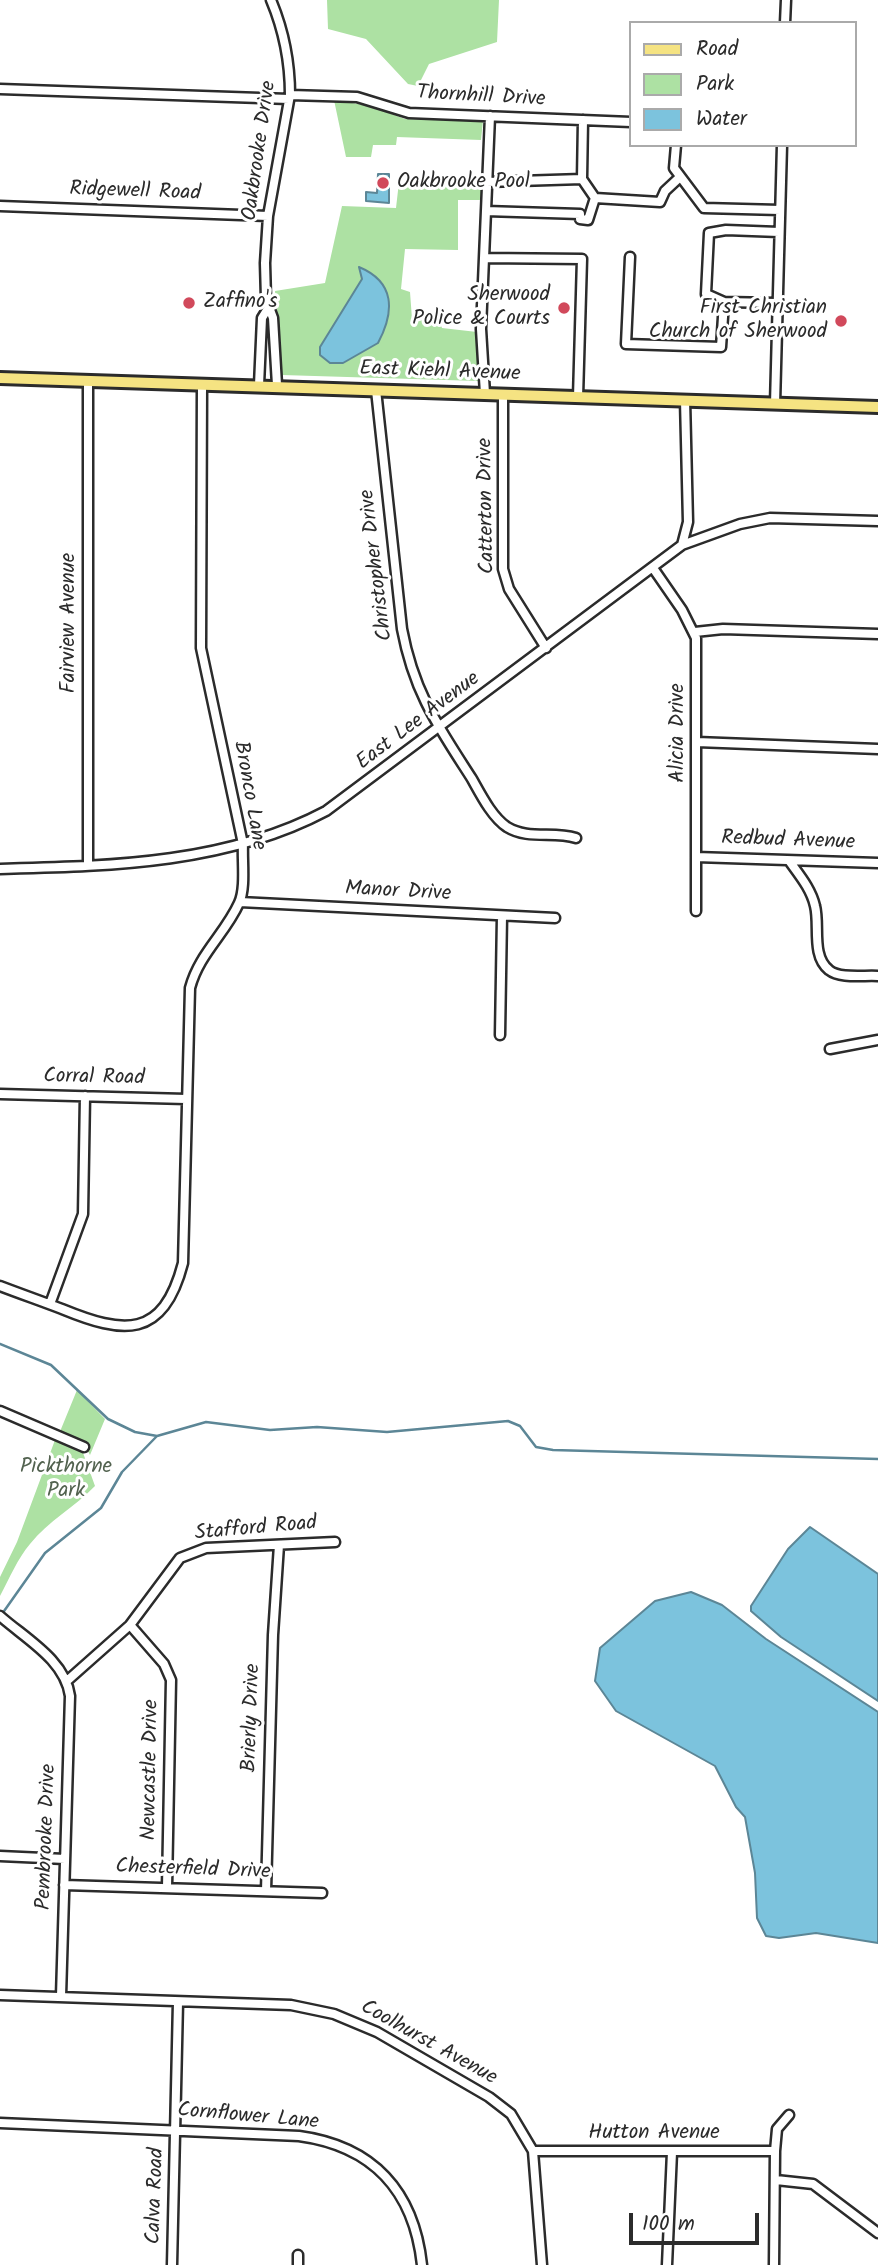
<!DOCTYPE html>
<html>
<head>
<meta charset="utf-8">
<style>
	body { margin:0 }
	#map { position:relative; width:878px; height:2265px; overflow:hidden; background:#fff; font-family:Kalam,sans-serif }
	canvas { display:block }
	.legend { position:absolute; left:629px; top:21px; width:228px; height:126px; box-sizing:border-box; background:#fff; border:2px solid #aaa; margin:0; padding:9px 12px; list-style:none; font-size:21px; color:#2b2b2b }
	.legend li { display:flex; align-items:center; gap:14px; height:35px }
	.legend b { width:35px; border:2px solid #aaa }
	.scale { position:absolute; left:629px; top:2213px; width:130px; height:32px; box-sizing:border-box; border:4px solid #2b2b2b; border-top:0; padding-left:9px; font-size:21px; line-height:24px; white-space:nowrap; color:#2b2b2b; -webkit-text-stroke:5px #fff; paint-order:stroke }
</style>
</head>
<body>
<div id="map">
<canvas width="878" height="2265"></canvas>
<ul class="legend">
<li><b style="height:9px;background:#f5e382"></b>Road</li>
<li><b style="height:19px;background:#ade1a3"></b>Park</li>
<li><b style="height:19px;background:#7cc3dd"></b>Water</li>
</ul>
<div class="scale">100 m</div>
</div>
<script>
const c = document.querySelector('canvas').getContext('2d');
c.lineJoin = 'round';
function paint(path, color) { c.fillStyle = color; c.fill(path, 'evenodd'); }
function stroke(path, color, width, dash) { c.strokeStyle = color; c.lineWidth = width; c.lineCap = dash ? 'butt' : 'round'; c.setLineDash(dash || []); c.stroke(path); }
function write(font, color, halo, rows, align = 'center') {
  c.font = font + ' Kalam,sans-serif'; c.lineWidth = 6; c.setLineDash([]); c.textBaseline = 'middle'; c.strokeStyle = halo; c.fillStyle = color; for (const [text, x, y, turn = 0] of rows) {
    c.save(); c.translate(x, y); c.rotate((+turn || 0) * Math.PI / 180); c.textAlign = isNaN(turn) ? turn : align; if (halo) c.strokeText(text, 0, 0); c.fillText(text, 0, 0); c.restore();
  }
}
paint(new Path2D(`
	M327,0h172l-2,42 -68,22 -11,22 -10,-2 -42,-45 -38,-10z
	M334,100l36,6 35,13 78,2 -2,19 -84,-3 -1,8h-23l-2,12h-25z
	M416,181l7,5 59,2v12h-24v50l-53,-1 -4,40 9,3 2,27 28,3 2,6 35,4 1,49 -196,-6 -7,-84 50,-8 17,-77 54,2 3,-26z
	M77,1390l28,29 -15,36 -6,-11 -25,-10z
	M55,1440l27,10 13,36c-20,21 -47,35 -65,58 -12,14 -21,35 -30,52v-19l17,-35z`), '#ade1a3');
const water = new Path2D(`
	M378,174h11v29l-23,-2v-9l11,1z
	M359,267c36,15 36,44 19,76l-35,20h-13l-10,-8v-8l42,-68z
	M810,1527l68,47v127l-97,-64 -30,-26v-5l37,-57z
	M691,1592l31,13 44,34 112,73v231l-62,-10 -37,5 -13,-2 -9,-18 -2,-45 -10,-56 -9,-10 -21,-41 -99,-55 -21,-30 5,-33 55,-47z`);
paint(water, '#7cc3dd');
stroke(water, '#5c8696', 2);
stroke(new Path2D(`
	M0,1344l51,21 57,54 27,13 22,4
	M2,1614l43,-61 56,-45 21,-36 35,-36 49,-14 64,8 47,-3 70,5 121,-11 12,5 16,21 17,3 325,9`), '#5c8696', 2.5);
const minor = new Path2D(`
	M271,0c13,31 19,62 19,95l-22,121 -3,47 1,36 7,19 4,67
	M785,23l1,-23
	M0,89l289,10
	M290,95l67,2 52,16 222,9
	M583,120l-1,59 13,19
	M676,145l-2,23 30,40 76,2
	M487,182l95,-3
	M0,206l268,10
	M486,211l94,3v5l8,1 7,-22 65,4 5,-11 15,-14
	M630,257l-4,87 95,3 3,-45
	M484,258l98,1 -4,138
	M776,303l-52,-1 -18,-8 3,-61 17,-3 53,2
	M88,381v484
	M259,385l3,-67 5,-8
	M376,390l26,239c12,64 36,97 70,150 9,16 20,38 35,48 21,13 46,4 69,11
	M485,394l-4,-65 9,-213
	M503,395v174l6,20 37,59
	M775,404l7,-259
	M682,545l58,-21 30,-6 108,3
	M653,568l29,42 14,28v273
	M695,632l28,-3 155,5
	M697,742l181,7
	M696,857l182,6
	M790,862c10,14 21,27 25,44 5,19 -4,50 14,64 11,9 35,5 49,6
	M0,869c110,-3 226,-5 326,-58l356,-266 6,-23 -3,-122
	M240,902l315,16
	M500,1035l2,-119
	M830,1049l48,-9
	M0,1094l186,5
	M0,1286c21,8 41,15 62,23 61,25 101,31 121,-46l7,-275c9,-34 35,-54 49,-85 7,-15 3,-42 4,-59l-42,-196 1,-263
	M50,1304l33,-90 2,-118
	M0,1411l84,36
	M0,1616c26,23 65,44 70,80l-9,300
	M130,1625l34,39 7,16 -4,207
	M68,1680l62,-55 50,-67 26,-10 129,-6
	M0,1856l65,3
	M64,1885l258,8
	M266,1891l7,-256 6,-90
	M0,1995l291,10 43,9 43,18 112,65 22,17 22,37 9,114
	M0,2123l299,13c74,10 115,55 123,129
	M533,2151h242
	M776,2180l37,4 65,49
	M172,2265l6,-263
	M298,2265v-10
	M667,2265l5,-113
	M774,2265l1,-114 2,-22 12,-14`);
const major = new Path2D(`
	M0,378l878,29`);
stroke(minor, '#2b2b2b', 13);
stroke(major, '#2b2b2b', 16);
stroke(minor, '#fff', 8);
stroke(major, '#f5e382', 10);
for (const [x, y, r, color] of [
	[383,183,7,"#d1495b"],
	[189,303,7,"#d1495b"],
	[564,308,7,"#d1495b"],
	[841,321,7,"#d1495b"]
]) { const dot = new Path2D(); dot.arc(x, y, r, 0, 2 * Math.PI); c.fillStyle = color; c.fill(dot); stroke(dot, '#fff', 2.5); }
write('21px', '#2b2b2b', '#fff', [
	["Thornhill Drive",481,98,3],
	["Oakbrooke Drive",261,151,-82],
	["Ridgewell Road",135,193,2],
	["East Kiehl Avenue",440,373,2],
	["Catterton Drive",488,506,-91],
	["Christopher Drive",378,565,-97],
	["Fairview Avenue",70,623,-90],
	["East Lee Avenue",419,722,-37],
	["Alicia Drive",679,733,-90],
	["Bronco Lane",248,796,80],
	["Redbud Avenue",788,842,2],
	["Manor Drive",398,893,3],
	["Corral Road",94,1079,1],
	["Stafford Road",256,1530,-5],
	["Brierly Drive",253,1718,-88],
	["Newcastle Drive",152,1770,-89],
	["Pembrooke Drive",48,1837,-88],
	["Chesterfield Drive",193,1871,2],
	["Coolhurst Avenue",428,2044,29],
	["Cornflower Lane",248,2118,5],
	["Hutton Avenue",654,2134],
	["Calva Road",157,2196,-88]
]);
write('21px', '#2b2b2b', '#fff', [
	["Oakbrooke Pool",397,183],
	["Sherwood",550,296,"right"],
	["Police & Courts",550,320,"right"],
	["Zaffino's",203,303],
	["First Christian",827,309,"right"],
	["Church of Sherwood",827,333,"right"]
], 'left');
write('21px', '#52624f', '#fff', [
	["Pickthorne",66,1468],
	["Park",66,1492]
]);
</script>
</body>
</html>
